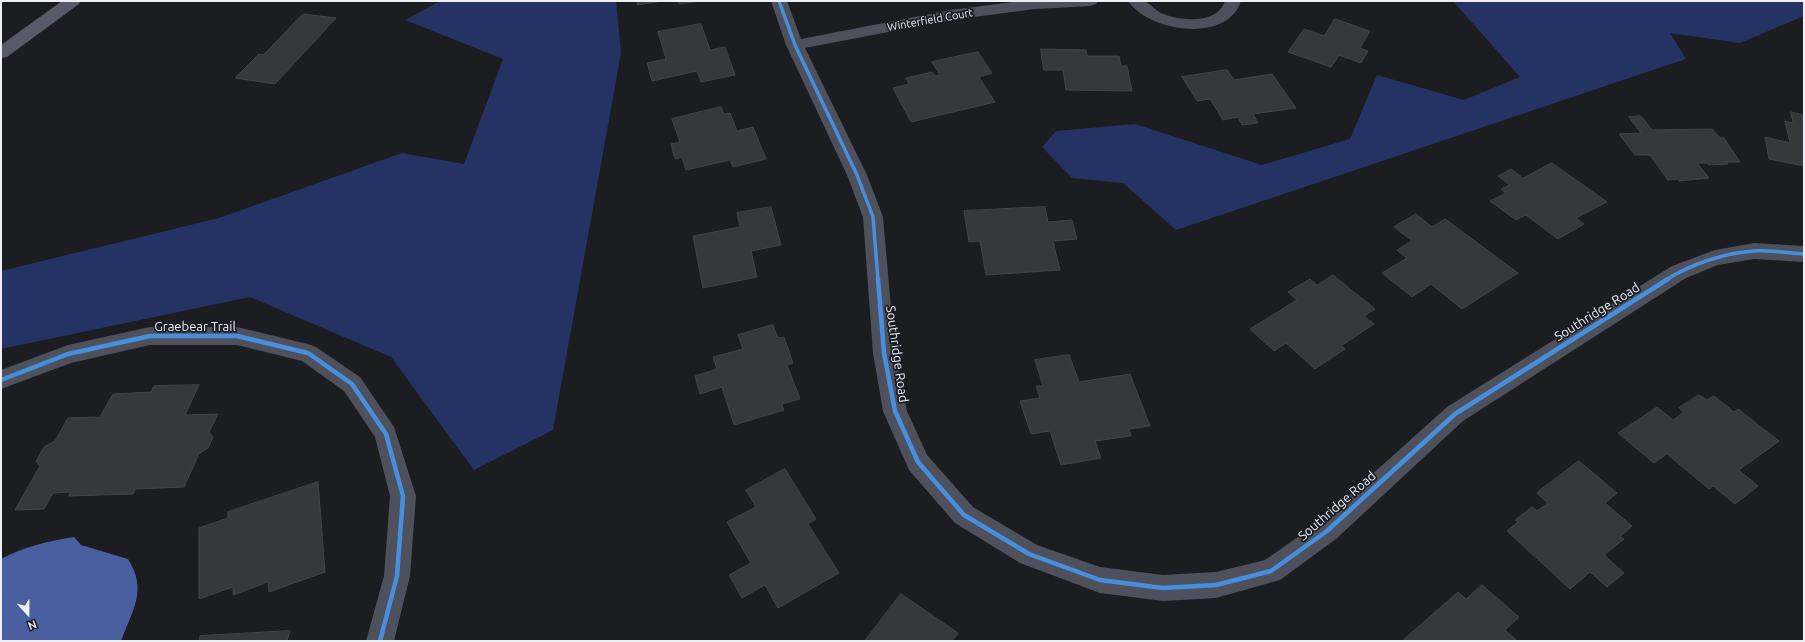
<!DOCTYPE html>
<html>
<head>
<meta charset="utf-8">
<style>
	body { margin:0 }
	#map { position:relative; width:1805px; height:642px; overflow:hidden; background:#1b1d21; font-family:Ubuntu,sans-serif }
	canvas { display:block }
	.frame { position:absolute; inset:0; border:2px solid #edeff4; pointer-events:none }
	.north { position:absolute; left:8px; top:594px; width:40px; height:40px; -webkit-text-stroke:3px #191c23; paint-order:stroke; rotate:159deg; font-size:11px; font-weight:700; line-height:16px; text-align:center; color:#edeff4 }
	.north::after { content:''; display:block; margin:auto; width:14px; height:18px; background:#edeff4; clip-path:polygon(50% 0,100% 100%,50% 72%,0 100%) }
</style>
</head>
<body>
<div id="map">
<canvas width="1805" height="642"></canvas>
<div class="frame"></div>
<div class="north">N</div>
</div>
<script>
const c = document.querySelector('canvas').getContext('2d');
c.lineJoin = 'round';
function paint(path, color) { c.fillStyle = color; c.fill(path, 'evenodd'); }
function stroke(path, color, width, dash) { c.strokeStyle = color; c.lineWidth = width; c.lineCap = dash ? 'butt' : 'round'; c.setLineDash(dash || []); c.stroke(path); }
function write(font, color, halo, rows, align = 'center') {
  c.font = font + ' Ubuntu,sans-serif'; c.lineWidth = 3.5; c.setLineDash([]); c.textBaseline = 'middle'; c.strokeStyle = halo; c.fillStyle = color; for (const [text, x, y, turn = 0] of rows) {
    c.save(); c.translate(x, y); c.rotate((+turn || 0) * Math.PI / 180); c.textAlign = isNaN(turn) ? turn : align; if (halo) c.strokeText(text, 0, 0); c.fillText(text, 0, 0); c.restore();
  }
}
paint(new Path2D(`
	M440,1h176l5,52 -68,377 -79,40 -83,-113 -141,-60 -249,52v-78l218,-53 183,-65 62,11 39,-105 -98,-39z
	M1453,1h351v15l-64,27 -70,-10 16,26 -510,171 -53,-47 -51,-5 -30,-31 14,-16 79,-7 127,41 88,-26 27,-64 87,25 56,-23z`), '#253364');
paint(new Path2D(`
	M74,537l7,8 47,14c20,31 4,52 -7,82h-120v-82c23,-12 47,-18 73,-22z`), '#4a5f9f');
const building = new Path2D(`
	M637,1h25l-24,4z
	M678,1h23l-22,3z
	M303,14l33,4 -61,66 -40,-6 24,-24 4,1z
	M1335,19l35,12 -10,17 8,3 -7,12 -22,-8 -8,12 -43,-15 16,-23 20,7z
	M701,24l9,26 15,-3 10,28 -34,7 -4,-11 -45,10 -5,-18 19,-4 -8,-27z
	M1041,49l45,1 1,6h32l2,10h6l5,25 -66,-1 -3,-20h-19z
	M978,52l14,21 -13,4 16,25 -84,20 -18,-34 16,-4 -3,-6 26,-6 3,4 5,-1 -8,-13z
	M1227,70l7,10 38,-6 24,34 -43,6 5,9 -16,2 -4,-8 -15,3 -13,-21 -13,2 -15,-24z
	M721,107l3,7 6,-1 7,18 16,-4 13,32 -33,8 -3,-7 -44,10 -4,-13 -7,2 -4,-15 9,-2 -8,-23z
	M1791,112l13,3v51l-35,-7 -4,-22 25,6 -5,-22 8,2z
	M1641,116l11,14 60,-1 8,9h4l16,24h-14l2,2 -19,1 -2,-2h-10l12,15 -30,3 -1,-2 -10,1 -18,-25h-15l-16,-21 22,-1 -12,-16z
	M1552,163l55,39 -31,16 8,6 -26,15 -32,-24 -10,5 -26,-19 16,-8 -5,-4 9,-4 -12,-9 13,-7 12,9z
	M771,207l10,38 -30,6 6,26 -54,11 -10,-52 47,-9 -3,-14z
	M1045,207l3,15 24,-2 5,19 -24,2 7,29 -74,5 -6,-34 -11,1 -5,-31z
	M1416,214l16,13 13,-8 73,54 -56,36 -31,-25 -19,13 -30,-24 25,-15 -10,-8 15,-9 -18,-14z
	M1333,275l42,34 -11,7 10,8 -33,22 4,3 -30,20 -29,-26 -12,8 -24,-22 47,-29 -9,-8 22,-13 7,6z
	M773,325l5,13 6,-1 9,26 -6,2 13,34 -18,5 2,6 -50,15 -12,-38 -22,7 -5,-18 22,-7 -4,-12 30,-8 -5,-14z
	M1069,355l10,27 51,-8 20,52 -21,3 2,7 -36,5 6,17 -40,7 -11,-34 -19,3 -11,-33 20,-3 -4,-12h7l-8,-26z
	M199,385l-14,30 33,-1 -9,18 4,5 -5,11 -9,6 -15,33 -49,2 -2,5 -64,2 2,-4 -18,1 -9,16 -29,1 25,-44 -4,-5 8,-14 11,-6 13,-23 32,-1 13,-23 38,-2 3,-6z
	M1699,395l8,5 7,-4 20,16 4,-3 41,32 -40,29 19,16 -23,18 -22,-18 -4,3 -42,-35 -13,9 -36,-30 39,-26 16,13 11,-8 -5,-4z
	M1579,461l38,32 -12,10 27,23 -12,11 4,2 -20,16 20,18 -17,14 -17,-15 -20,17 -63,-58 11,-9 -3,-2 17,-13 5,4 11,-8 -11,-10z
	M785,469l31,50 -8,5 31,49 -61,35 -13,-23 -23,13 -13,-23 22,-12 -24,-41 29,-15 -10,-17z
	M318,482l7,90 -56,20 -1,-10 -35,13v-8l-34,12v-71l29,-10v-6z
	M1482,585l37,32 -14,13 12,11h-115l56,-49 8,7z
	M901,594l57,39 -6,8h-87z
	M290,631l-3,10h-88l1,-5z`);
paint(building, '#36383a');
stroke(building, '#434448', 1);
paint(new Path2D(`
	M771,1h16l14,38 150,-29 69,-9h78l-2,3 -6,2 -55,3 -84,11 -146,28 62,127 16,42 12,136 12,58 20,44 46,52 64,38 63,22 63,8 53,-3 49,-12 53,-37 129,-116 225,-141 43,-16 39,-7 50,3v16l-50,-3 -36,6 -32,13 -223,143 -127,118 -56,41 -64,18 -53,3 -63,-8 -80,-30 -65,-40 -46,-53 -26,-59 -10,-58 -10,-136 -16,-42 -61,-130z
	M1128,1c5,0 11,-1 15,0 6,1 12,9 18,12 19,8 56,12 64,-12h16c-14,43 -92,31 -113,0z
	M150,327h87l71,17 8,3 44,30 34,50 22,69 -6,80 -16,65h-28l18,-65 6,-80 -15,-59 -31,-46 -42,-30 -65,-16h-87l-79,18 -70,26v-19l67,-25z`), '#4e515b');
paint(new Path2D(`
	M62,1h19l-2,3 -72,53 -6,1v-13z`), '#575b67');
stroke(new Path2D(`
	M779,1l16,44 62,130 16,42 5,63
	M1666,280c25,-16 58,-27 88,-29 16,-1 34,2 50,3`), '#468fdf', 3.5);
stroke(new Path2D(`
	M878,279l6,74 11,58 23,51 46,53 65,39 71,26 63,8 53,-3 55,-14 56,-40 128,-117 213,-135
	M1,380l67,-26 82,-18h87l71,17 44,31 34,50 17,62 -6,80 -17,65`), '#468fdf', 4.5);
write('11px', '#edeff4', '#191c23', [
	["Winterfield Court",930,20,-10]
]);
write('13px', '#edeff4', '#191c23', [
	["Southridge Road",1597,312,-32],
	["Graebear Trail",195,327],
	["Southridge Road",897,354,82],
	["Southridge Road",1337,506,-41]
]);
</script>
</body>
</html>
